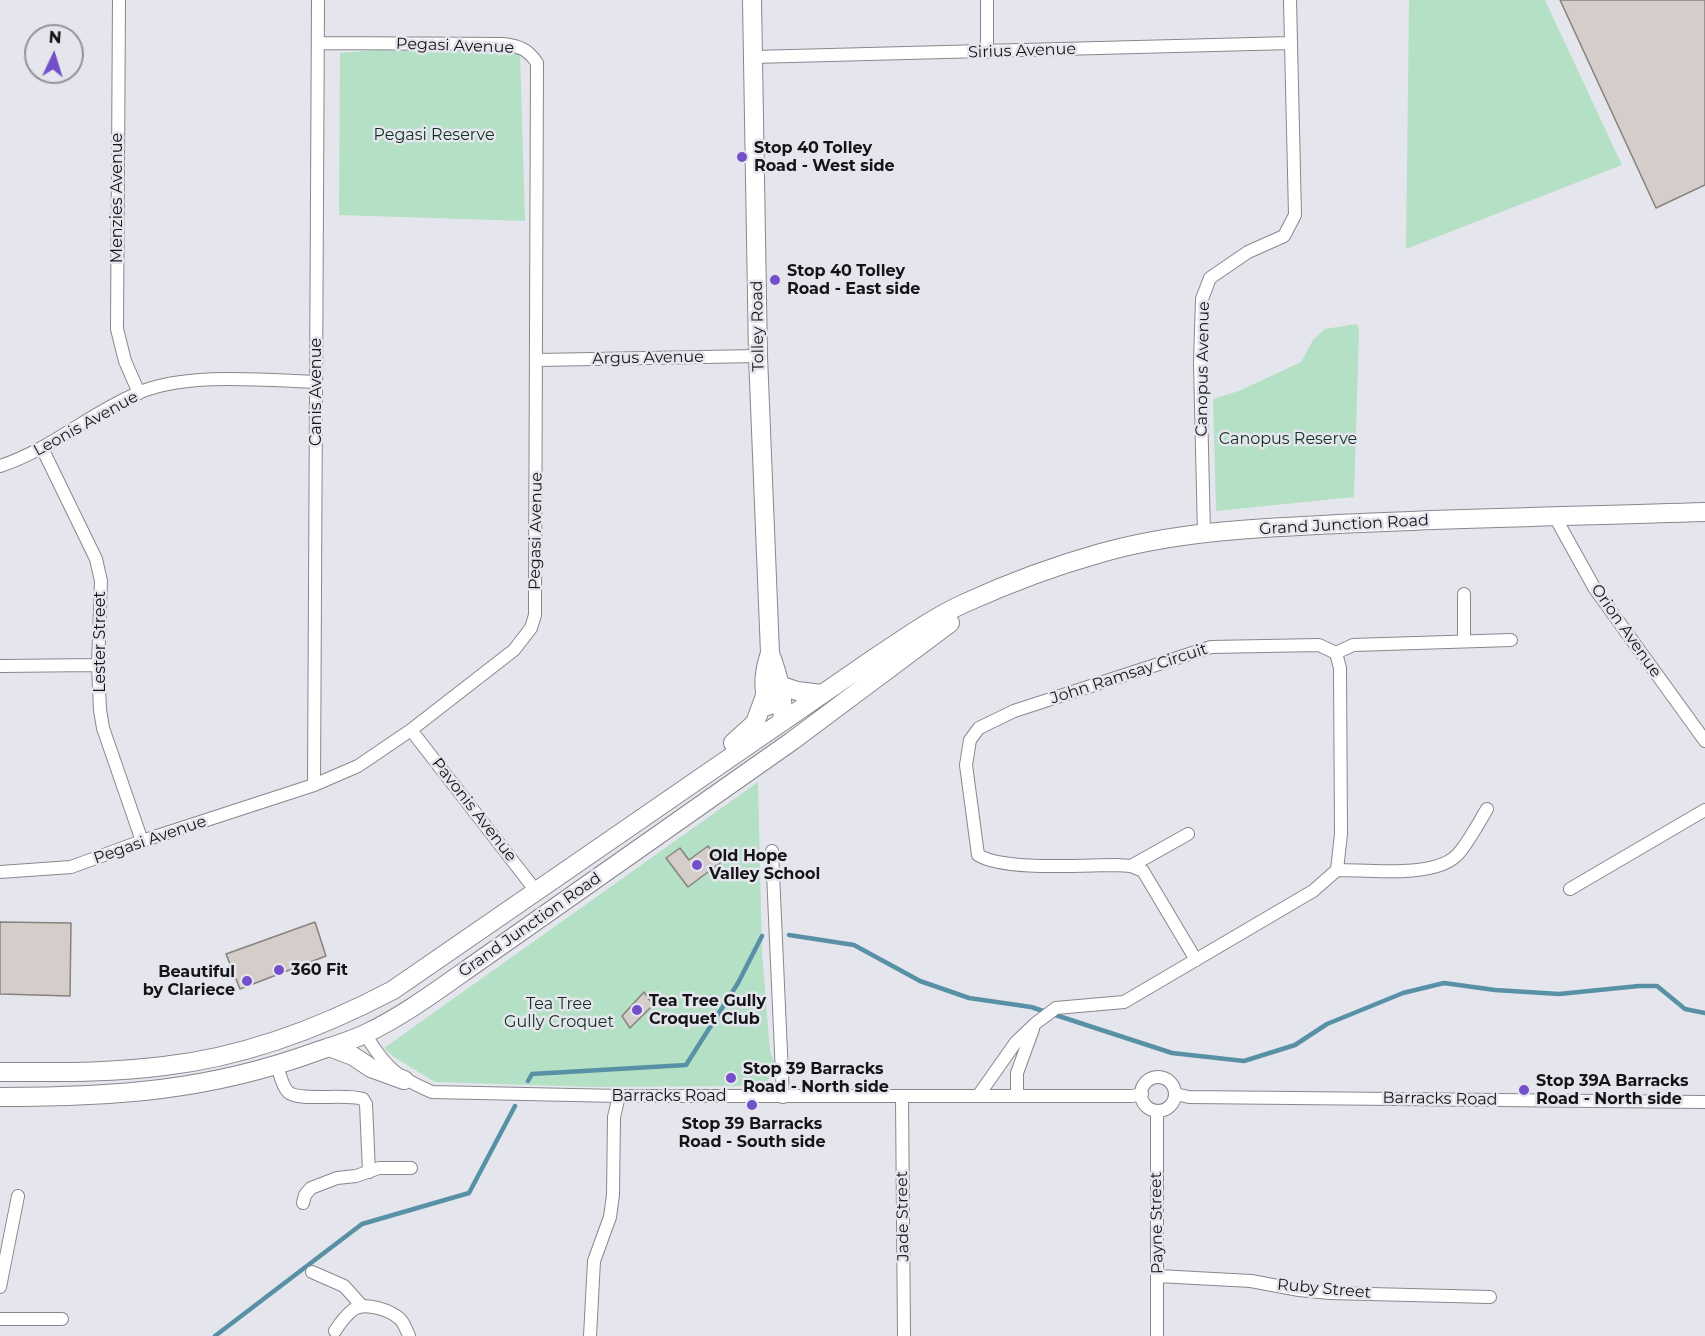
<!DOCTYPE html>
<html>
<head>
<meta charset="utf-8">
<style>
	body { margin:0 }
	#map { position:relative; width:1705px; height:1336px; overflow:hidden; background:#e5e6ed; font-family:Montserrat,sans-serif }
	canvas { display:block }
	.north { position:absolute; left:24px; top:24px; width:60px; height:60px; box-sizing:border-box; background:#e5e6ed; border:2px solid #929297; border-radius:50%; rotate:4deg; font-size:16px; font-weight:700; line-height:24px; text-align:center; color:#151517 }
	.north::after { content:''; display:block; margin:auto; width:21px; height:27px; background:#7350c9; clip-path:polygon(50% 0,100% 100%,50% 72%,0 100%) }
</style>
</head>
<body>
<div id="map">
<canvas width="1705" height="1336"></canvas>
<div class="north">N</div>
</div>
<script>
const c = document.querySelector('canvas').getContext('2d');
c.lineJoin = 'round';
function paint(path, color) { c.fillStyle = color; c.fill(path, 'evenodd'); }
function stroke(path, color, width, dash) { c.strokeStyle = color; c.lineWidth = width; c.lineCap = dash ? 'butt' : 'round'; c.setLineDash(dash || []); c.stroke(path); }
function write(font, color, halo, rows, align = 'center') {
  c.font = font + ' Montserrat,sans-serif'; c.lineWidth = 5; c.setLineDash([]); c.textBaseline = 'middle'; c.strokeStyle = halo; c.fillStyle = color; for (const [text, x, y, turn = 0] of rows) {
    c.save(); c.translate(x, y); c.rotate((+turn || 0) * Math.PI / 180); c.textAlign = isNaN(turn) ? turn : align; if (halo) c.strokeText(text, 0, 0); c.fillText(text, 0, 0); c.restore();
  }
}
paint(new Path2D(`
	M1409,0h136l77,165 -216,84z
	M376,50l144,2 5,169 -186,-6 1,-162z
	M1357,324l2,7 -5,166 -138,14 -3,-112 26,-8 62,-29 12,-22 12,-11z
	M758,782l4,169 8,101c8,14 6,19 -4,31l-21,3 -153,1 -157,-5 -41,-25 -10,-9z`), '#b4e0c6');
stroke(new Path2D(`
	M789,935l65,10 66,36 49,17 62,9 141,46 72,8 51,-16 32,-21 76,-31 41,-10 51,7 64,4 80,-8h18l28,23 20,4
	M528,1081l4,-7 154,-9 52,-82 24,-47
	M215,1336l147,-112 107,-31 46,-87`), '#5891a6', 4.5);
const building = new Path2D(`
	M1560,0h145v185l-49,23z
	M708,846l12,17 -32,24 -22,-29 14,-10 9,12z
	M0,922l71,1 -1,73 -70,-2z
	M315,922l11,34 -86,33 -14,-35z
	M644,992l9,13 -23,23 -8,-12z`);
paint(building, '#d4cdc9');
stroke(building, '#87827d', 1.5);
const minor = new Path2D(`
	M119,0l-2,329 8,32 14,32
	M987,0v52
	M753,57l538,-14
	M538,360l220,-4
	M42,448l54,111 5,22 -3,84 2,45 3,18 39,113
	M0,466c50,-16 90,-53 138,-73 49,-21 125,-13 178,-11
	M1555,517l40,72 110,152
	M1204,534l-4,-171 2,-64 8,-21 38,-26 36,-16 11,-21 -5,-215
	M1464,641v-47
	M1336,653l17,-8 158,-5
	M0,666l98,-1
	M411,730l125,161
	M314,785l4,-785
	M772,851l11,246
	M1131,866l57,-32
	M1337,870c31,0 96,8 119,-14 10,-9 23,-34 31,-47
	M0,872l71,-5 71,-26 172,-56 44,-19 53,-36 103,-80 17,-22 4,-13v-16l2,-536c-9,-14 -18,-17 -34,-19l-185,-1
	M1570,889l135,-79
	M365,1034c21,34 30,42 67,58l187,4h513l10,-2
	M277,1066c3,8 5,20 11,26 11,10 57,1 75,7l3,5 3,68
	M1141 1094a17 17 0 1 1 34 0a17 17 0 1 1-34 0Z
	M1175,1094l14,3 516,5
	M978,1096l38,-54 20,-19 20,-15 68,-6 189,-111 24,-21 4,-36 -1,-166 -4,-15 -17,-8 -108,2 -197,64 -35,17 -9,12 -4,25 12,90c26,16 104,10 138,10l15,1 12,5 53,89
	M1017,1096v-23l16,-44
	M902,1097l2,239
	M1157,1111v225
	M303,1203l2,-8 6,-7 26,-10 19,-2 23,-8h32
	M312,1272l32,14 18,20
	M1158,1276l93,5 48,9 31,3 160,4
	M0,1287l18,-91
	M0,1319h62
	M335,1331c5,-8 11,-16 19,-22 12,-7 36,1 46,10 4,4 7,12 9,17
	M590,1336l4,-75 16,-44 3,-22 1,-78 5,-21`);
const secondary = new Path2D(`
	M752,0l6,356 12,297c8,22 15,46 12,69
	M779,685l18,6 25,3
	M768,706c-6,-20 -4,-35 2,-53
	M733,743l22,-20 10,-27
	M329,1047l24,9 18,12 33,12
	M0,1072c54,0 111,1 164,-6 80,-9 159,-39 229,-76l483,-333c29,-19 58,-40 89,-54 44,-20 89,-37 136,-50 77,-22 158,-25 238,-29 122,-6 244,-8 366,-12
	M0,1097c114,0 209,-6 318,-46 15,-5 32,-10 47,-17 38,-18 73,-44 107,-68l320,-225 158,-118`);
stroke(minor, '#87888e', 14);
stroke(secondary, '#87888e', 20);
stroke(minor, '#fff', 12);
stroke(secondary, '#fff', 18);
for (const [x, y, r, color] of [
	[742,157,6,"#7350c9"],
	[775,280,6,"#7350c9"],
	[697,865,6,"#7350c9"],
	[279,970,6,"#7350c9"],
	[247,981,6,"#7350c9"],
	[637,1010,6,"#7350c9"],
	[731,1078,6,"#7350c9"],
	[1524,1090,6,"#7350c9"],
	[752,1105,6,"#7350c9"]
]) { const dot = new Path2D(); dot.arc(x, y, r, 0, 2 * Math.PI); c.fillStyle = color; c.fill(dot); stroke(dot, '#e5e6ed', 2); }
write('16px', '#151517', '#e5e6ed', [
	["Pegasi Avenue",455,46,2],
	["Sirius Avenue",1022,51,-2],
	["Menzies Avenue",117,198,-90],
	["Tolley Road",758,326,-91],
	["Argus Avenue",648,358,-1],
	["Canopus Avenue",1203,369,-89],
	["Canis Avenue",316,392,-90],
	["Leonis Avenue",86,424,-29],
	["Grand Junction Road",1344,525,-3],
	["Pegasi Avenue",536,531,-89],
	["Orion Avenue",1626,631,55],
	["Lester Street",100,642,-90],
	["John Ramsay Circuit",1129,674,-18],
	["Pavonis Avenue",474,810,52],
	["Pegasi Avenue",150,840,-19],
	["Grand Junction Road",530,925,-35],
	["Barracks Road",669,1096],
	["Barracks Road",1440,1099,1],
	["Jade Street",903,1216,-91],
	["Payne Street",1157,1223,-91],
	["Ruby Street",1324,1289,5]
]);
write('16px', '#123121', '#e5e6ed', [
	["Pegasi Reserve",434,135],
	["Canopus Reserve",1288,439],
	["Tea Tree",559,1004],
	["Gully Croquet",559,1022]
]);
write('bold 16px', '#151517', '#e5e6ed', [
	["Stop 40 Tolley",754,148],
	["Road - West side",754,166],
	["Stop 40 Tolley",787,271],
	["Road - East side",787,289],
	["Old Hope",709,856],
	["Valley School",709,874],
	["360 Fit",291,970],
	["Beautiful",235,972,"right"],
	["by Clariece",235,990,"right"],
	["Tea Tree Gully",649,1001],
	["Croquet Club",649,1019],
	["Stop 39 Barracks",743,1069],
	["Road - North side",743,1087],
	["Stop 39A Barracks",1536,1081],
	["Road - North side",1536,1099],
	["Stop 39 Barracks",752,1124,"center"],
	["Road - South side",752,1142,"center"]
], 'left');
</script>
</body>
</html>
